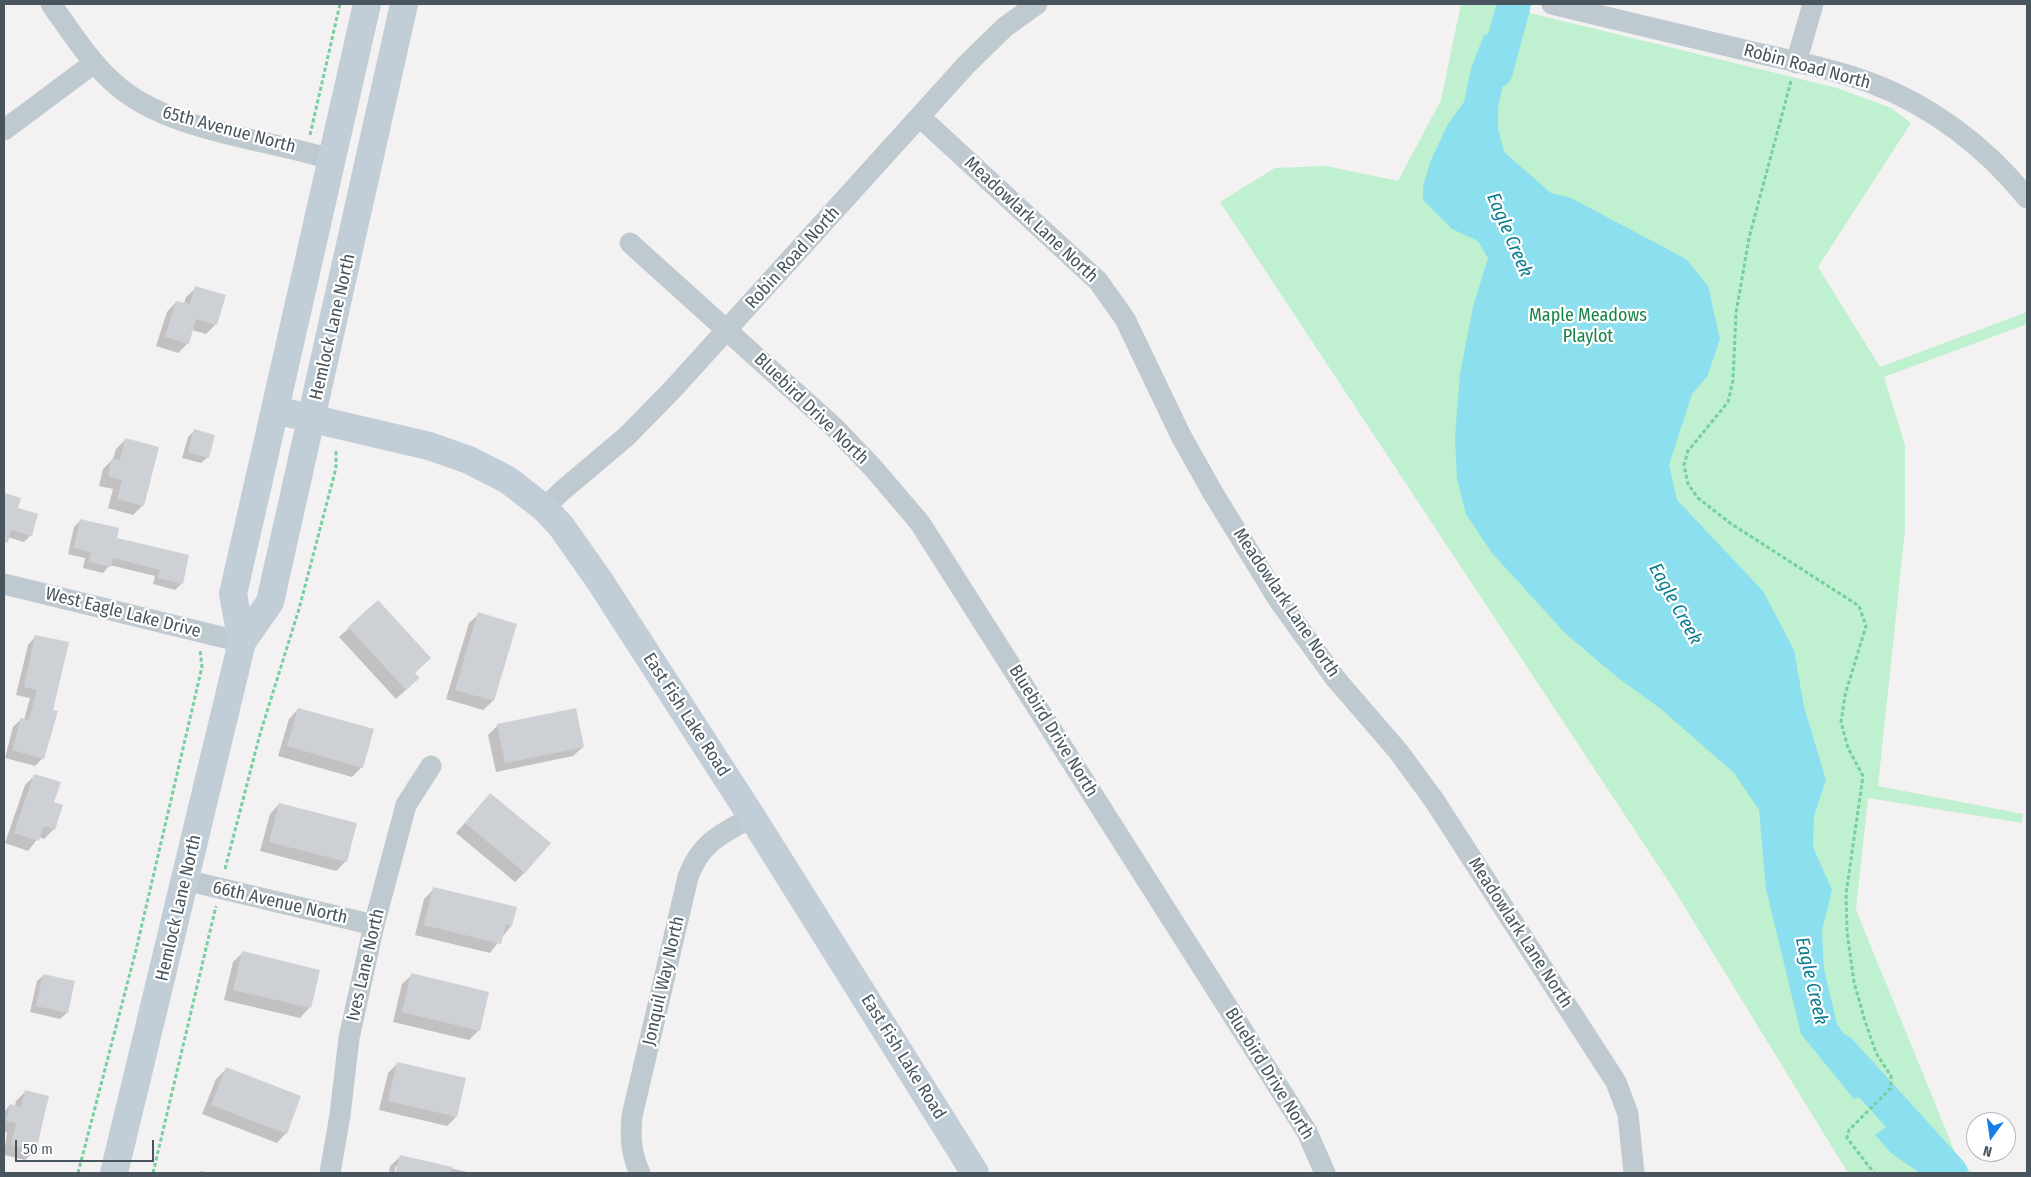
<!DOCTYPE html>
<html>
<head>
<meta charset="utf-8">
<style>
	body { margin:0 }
	#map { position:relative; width:2031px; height:1177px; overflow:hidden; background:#f3f1f1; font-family:"Fira Sans Condensed",sans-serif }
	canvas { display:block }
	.frame { position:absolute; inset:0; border:5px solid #48555f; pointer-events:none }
	.north { position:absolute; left:1966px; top:1112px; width:50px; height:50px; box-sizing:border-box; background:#fff; border:1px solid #b6bbbf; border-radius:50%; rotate:194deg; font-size:14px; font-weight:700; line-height:20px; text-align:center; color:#48555f }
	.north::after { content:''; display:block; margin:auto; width:18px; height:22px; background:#167ee8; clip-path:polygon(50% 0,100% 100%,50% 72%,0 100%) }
	.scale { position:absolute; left:15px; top:1140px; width:139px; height:22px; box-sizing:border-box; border:2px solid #48555f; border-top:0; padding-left:6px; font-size:15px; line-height:18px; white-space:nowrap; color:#48555f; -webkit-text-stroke:4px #fff; paint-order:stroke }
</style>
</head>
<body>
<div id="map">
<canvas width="2031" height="1177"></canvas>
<div class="frame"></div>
<div class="north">N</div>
<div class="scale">50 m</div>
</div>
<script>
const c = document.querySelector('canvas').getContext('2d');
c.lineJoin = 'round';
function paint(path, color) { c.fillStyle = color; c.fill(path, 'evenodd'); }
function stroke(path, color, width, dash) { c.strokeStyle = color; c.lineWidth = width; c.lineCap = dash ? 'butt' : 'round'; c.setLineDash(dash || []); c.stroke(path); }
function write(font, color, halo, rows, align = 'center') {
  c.font = font + ' "Fira Sans Condensed",sans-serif'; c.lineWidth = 4.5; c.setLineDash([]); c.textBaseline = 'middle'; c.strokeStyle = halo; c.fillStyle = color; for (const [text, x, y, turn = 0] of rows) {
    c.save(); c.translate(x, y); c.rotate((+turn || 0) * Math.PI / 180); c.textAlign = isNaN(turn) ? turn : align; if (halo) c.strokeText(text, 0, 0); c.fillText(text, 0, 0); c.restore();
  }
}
paint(new Path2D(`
	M1461,4h32l344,84 54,20 20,15 -93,144 62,100 147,-55v12l-143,53 21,68v85l-27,256 145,28 -1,9 -154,-25 -12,112 103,252 14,11h-125l-175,-285 -453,-686 55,-34 51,-2 72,15 43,-81z`), '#bff0cf');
paint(new Path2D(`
	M1508,27l8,22 -12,29 -6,30v20l6,24 47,41 20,5 115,61 22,27 12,53 -13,38 -15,17 -23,71 8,35 86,91 31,59 10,57 22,73 -12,36 -1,31 19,43 -10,41 2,38 13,55 39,58 -14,14 -8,3 -53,-65 -35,-145 -7,-79 -25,-37 -73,-64 -44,-32 -51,-43 -74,-81 -26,-39 -9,-35 -2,-42 5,-63 13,-67 15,-49 -10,-17 -26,-12 -29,-29v-14l8,-26 17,-36 16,-22 7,-34 13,-33z
	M1906,1113l38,33 14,27h-38l-29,-20 -16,-18z`), '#8cdfee');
paint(new Path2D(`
	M196,288l20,36 -10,10 -14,-4 -4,13 -10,10 -22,-7 11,-34 9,-10 8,2 2,-7z
	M195,430l13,27 -7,6 -19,-5 6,-21z
	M126,439l17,66 -10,10 -25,-7 5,-19 -14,-3 4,-17 10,-10 3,-10z
	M4,495l15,4 -3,10 15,26 -7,7 -20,-6z
	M80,521l102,62 -7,7 -22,-6 2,-8 -45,-11 -7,8 -20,-5 2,-10 -17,-4 6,-27z
	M479,614l14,87 -10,9 -37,-11 23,-76z
	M349,628l65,45 -6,15 -12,11 -57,-62z
	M36,636l16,75 -9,47 -8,8 -30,-8 8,-31 8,-8 3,1 6,-22 -14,-3 12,-50z
	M298,709l64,58 -10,10 -74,-21 11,-37z
	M498,725l85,22 -10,9 -77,16 -8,-37z
	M35,775l17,28 2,26 -10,10 -5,-2 -11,14 -23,-8 20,-58z
	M490,794l35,78 -10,10 -59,-49z
	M279,804l67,57 -10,10 -76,-20 10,-37z
	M434,889l77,37 -21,27 -75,-18 9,-36z
	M242,953l76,18 -9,37 -9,10 -76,-18 9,-38z
	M44,975l30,7 -7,31 -7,6 -30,-7 7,-31z
	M412,975l67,55 -10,10 -76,-18 9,-38z
	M398,1063l58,54 -9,9 -68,-16 9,-37z
	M226,1069l60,64 -9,10 -75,-29 14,-35z
	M26,1091l9,60 -10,9 -21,-5 3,-22 -3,-1v-20l6,-7 5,1 1,-5z
	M400,1157l72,16h-75l1,-7h-2l-2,7h-5l1,-7z
	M200,1171l11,2h-13z`), '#0003');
stroke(new Path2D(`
	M1496,71l18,-67
	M1840,1051l111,122`), '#8cdfee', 34);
paint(new Path2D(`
	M195,286l31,9 -9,30 -21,-6 -7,25 -24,-7 11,-36 14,3z
	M194,429l21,6 -6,23 -21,-6z
	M125,438l34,9 -15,59 -27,-7 5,-19 -14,-4 4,-18 8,2z
	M4,493l17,5 -3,10 20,6 -6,22 -21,-6 -3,13 -4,-1z
	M80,519l39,9 -2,10 72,17 -6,29 -25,-6 2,-8 -47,-12 -2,9 -22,-5 2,-10 -17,-4z
	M378,600l53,58 -16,15 5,5 -14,12 -58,-63z
	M478,612l39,12 -23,77 -39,-11z
	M35,635l34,7 -16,68 5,1 -14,48 -32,-9 9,-32 8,2 8,-30 -13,-3z
	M298,708l76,21 -11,39 -76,-22z
	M576,708l8,39 -79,16 -8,-39z
	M34,774l27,8 -7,20 9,3 -8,25 -11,-4 -5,15 -25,-8z
	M490,793l61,50 -26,30 -60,-50z
	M279,803l78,20 -10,39 -78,-20z
	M433,887l84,20 -5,19 -6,-2 -5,20 -77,-19z
	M242,951l78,19 -9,38 -78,-18z
	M411,973l78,19 -9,39 -78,-19z
	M43,974l32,7 -7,32 -32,-7z
	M397,1062l69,16 -9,39 -69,-16z
	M226,1067l75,29 -14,38 -76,-29z
	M25,1090l24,6 -13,55 -25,-6 5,-22 -10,-2 4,-17 11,3z
	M400,1155l52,12 -1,6h-56z`), '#cdd0d5');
stroke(new Path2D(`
	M1791,81l-42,157 -13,75 -3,67 -5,22 -40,49 -4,14 4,19 10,14 32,25 129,83 7,20 -21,69 -4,27 7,26 15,28 -17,118 1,38 7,50 10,36 12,35 15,23v12l-42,42 -2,8 27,35
	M310,135l30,-131
	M225,869l35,-135 39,-125 37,-141v-19
	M78,1173l58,-223 66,-283 -2,-17
	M153,1173l63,-267`), '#76cf9e', 3, [4, 2.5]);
stroke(new Path2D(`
	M51,4c21,29 41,62 70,85 54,43 146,50 212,71
	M1552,4c61,15 122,29 184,44 44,11 92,19 135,35 61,23 115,64 156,115
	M1796,63l17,-59
	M920,117l178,164 27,38 56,117 32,57 65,106 57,79 63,73 36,49 182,282 12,32 6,59
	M4,130l90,-67
	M630,243l204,184 40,42 46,54 387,609 18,41
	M544,508l19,-18 64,-54 46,-47 294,-325 38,-37 32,-23
	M4,584l238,58
	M185,880l189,45
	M330,1173l10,-58 9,-77 25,-113 32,-120 25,-39
	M640,1173c-9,-19 -10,-36 -8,-57l56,-239c13,-35 33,-43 64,-60`), '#bec9d0', 21);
stroke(new Path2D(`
	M275,410l154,36 40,14 39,20 36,28 17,18 38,54 153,237 223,356
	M242,642l-9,-48 134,-590
	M114,1173l128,-531 28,-40 134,-598`), '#c1cdd7', 28);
write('18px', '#48555f', '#fff', [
	["Robin Road North",1807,67,15],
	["65th Avenue North",229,130,15],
	["Meadowlark Lane North",1031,220,43],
	["Robin Road North",793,258,-48],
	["Hemlock Lane North",333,327,-77],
	["Bluebird Drive North",811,409,44],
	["Meadowlark Lane North",1286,603,56],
	["West Eagle Lake Drive",123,613,14],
	["East Fish Lake Road",686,715,57],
	["Bluebird Drive North",1053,731,58],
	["66th Avenue North",280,903,13],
	["Hemlock Lane North",179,908,-77],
	["Meadowlark Lane North",1520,933,57],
	["Ives Lane North",366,965,-77],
	["Jonquil Way North",664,981,-77],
	["East Fish Lake Road",903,1057,58],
	["Bluebird Drive North",1269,1074,58]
]);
write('18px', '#168346', '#fff', [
	["Maple Meadows",1588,316],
	["Playlot",1588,337]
]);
write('italic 19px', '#0b7c90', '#fff', [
	["Eagle Creek",1509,235,67],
	["Eagle Creek",1675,604,61],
	["Eagle Creek",1811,981,77]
]);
</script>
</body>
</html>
